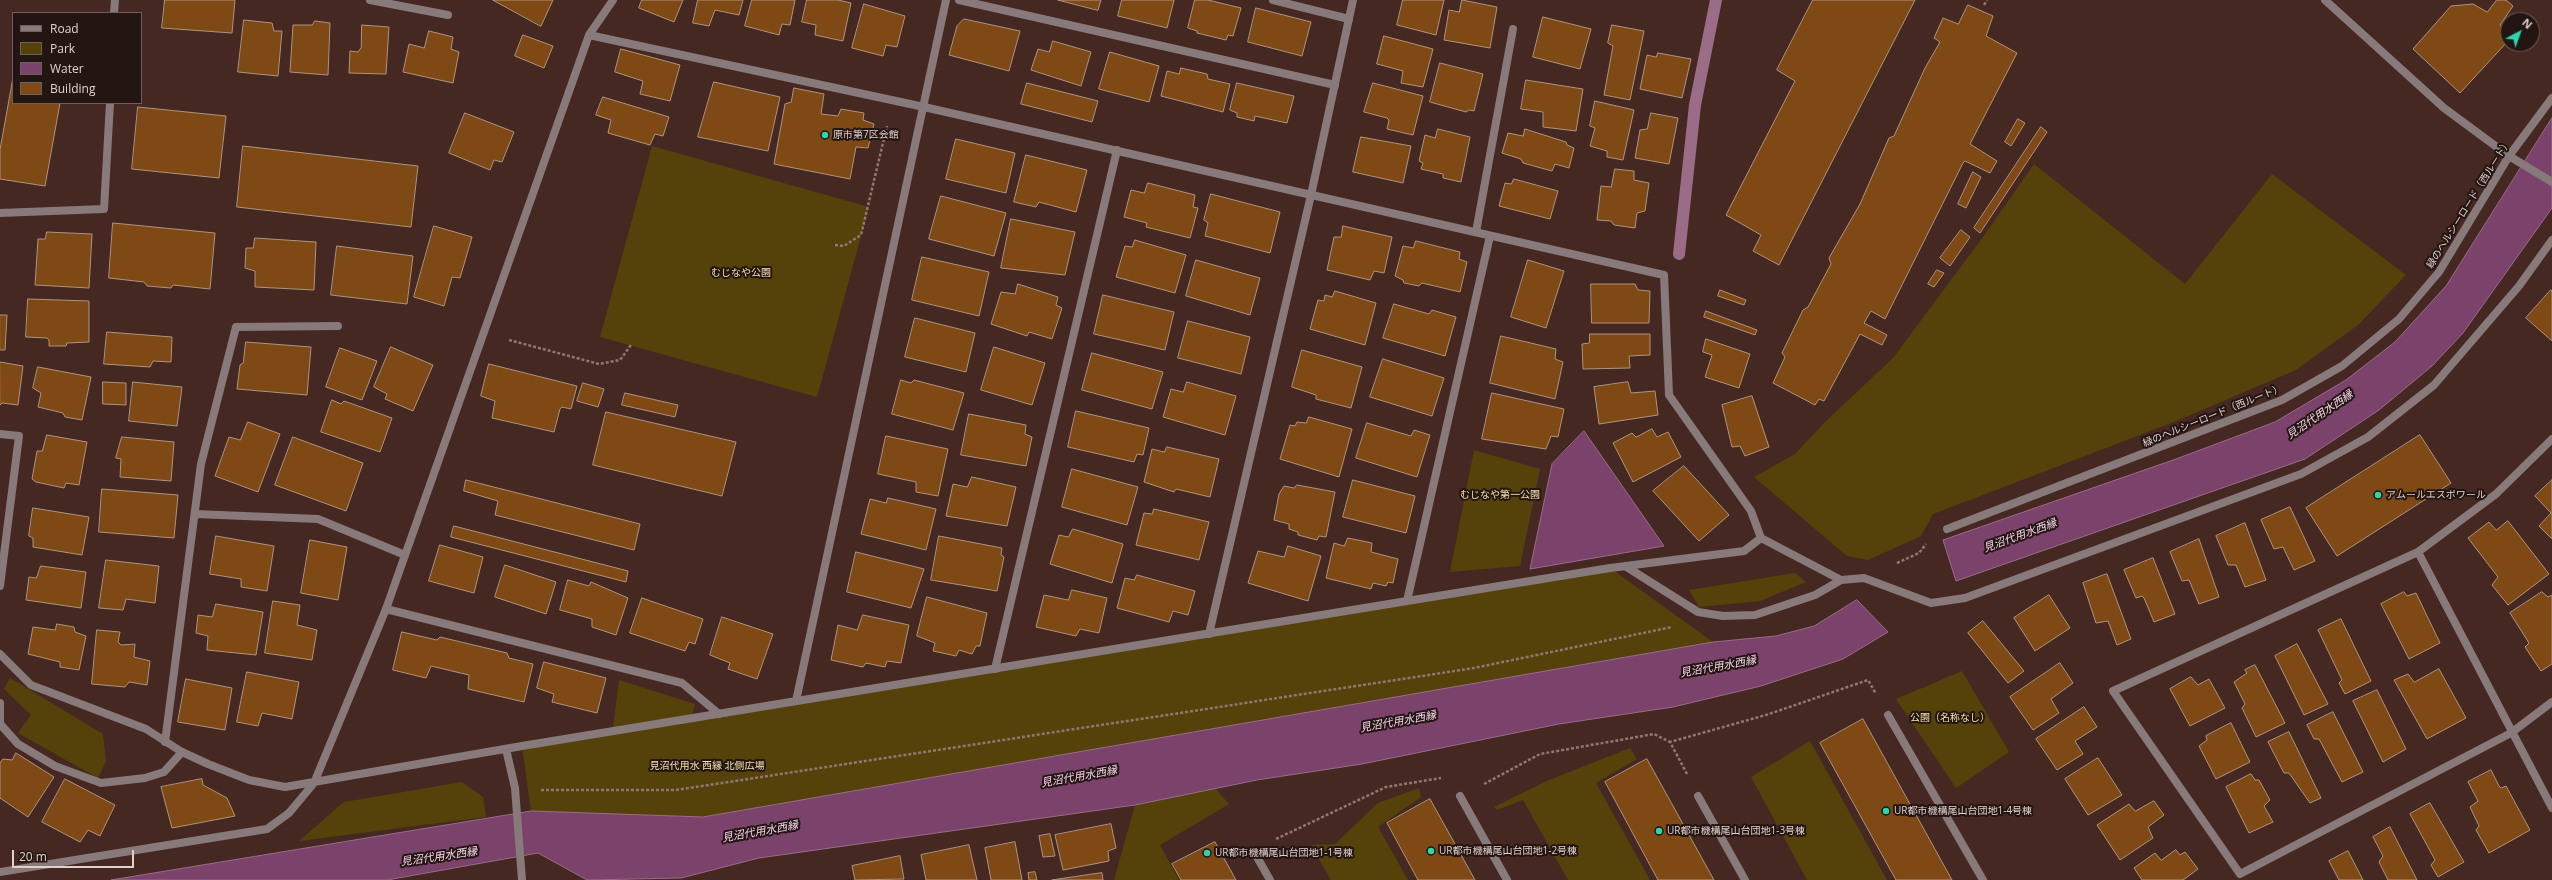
<!DOCTYPE html>
<html>
<head>
<meta charset="utf-8">
<style>
	body { margin:0 }
	#map { position:relative; width:2552px; height:880px; overflow:hidden; background:#452822; font-family:"Open Sans",sans-serif }
	canvas { display:block }
	.legend { position:absolute; left:12px; top:12px; width:130px; height:92px; box-sizing:border-box; background:#221512; border:1px solid #6f5f5c; margin:0; padding:5px 7px; list-style:none; font-size:12px; color:#e2cfcb }
	.legend li { display:flex; align-items:center; gap:8px; height:20px }
	.legend b { width:20px; border:1px solid #6f5f5c }
	.north { position:absolute; left:2500px; top:12px; width:40px; height:40px; box-sizing:border-box; background:#221512; border:1px solid #6f5f5c; border-radius:50%; rotate:41deg; font-size:11px; font-weight:700; line-height:16px; text-align:center; color:#e2cfcb }
	.north::after { content:''; display:block; margin:auto; width:14px; height:18px; background:#2cd5ab; clip-path:polygon(50% 0,100% 100%,50% 72%,0 100%) }
	.scale { position:absolute; left:12px; top:850px; width:122px; height:18px; box-sizing:border-box; border:2px solid #e2cfcb; border-top:0; padding-left:5px; font-size:12px; line-height:14px; white-space:nowrap; color:#e2cfcb; -webkit-text-stroke:3px #221512; paint-order:stroke }
</style>
</head>
<body>
<div id="map">
<canvas width="2552" height="880"></canvas>
<ul class="legend">
<li><b style="height:5px;background:#88797b"></b>Road</li>
<li><b style="height:11px;background:#55420a"></b>Park</li>
<li><b style="height:11px;background:#7b426b"></b>Water</li>
<li><b style="height:11px;background:#7e4914"></b>Building</li>
</ul>
<div class="north">N</div>
<div class="scale">20 m</div>
</div>
<script>
const c = document.querySelector('canvas').getContext('2d');
c.lineJoin = 'round';
function paint(path, color) { c.fillStyle = color; c.fill(path, 'evenodd'); }
function stroke(path, color, width, dash) { c.strokeStyle = color; c.lineWidth = width; c.lineCap = dash ? 'butt' : 'round'; c.setLineDash(dash || []); c.stroke(path); }
function write(font, color, halo, rows, align = 'center') {
  c.font = font + ' "Open Sans","Noto Sans JP",sans-serif'; c.lineWidth = 4; c.setLineDash([]); c.textBaseline = 'middle'; c.strokeStyle = halo; c.fillStyle = color; for (const [text, x, y, turn = 0] of rows) {
    c.save(); c.translate(x, y); c.rotate((+turn || 0) * Math.PI / 180); c.textAlign = isNaN(turn) ? turn : align; if (halo) c.strokeText(text, 0, 0); c.fillText(text, 0, 0); c.restore();
  }
}
paint(new Path2D(`
	M652,146l217,61 -52,190 -217,-60z
	M2034,164l151,120 87,-110 134,101 -48,50 -62,45 -122,52 -241,92 -12,22 -53,24 -21,-4 -93,-79 41,-23 30,-32 68,-64 90,-121z
	M1474,450l66,19 -20,97 -70,6z
	M1610,568l103,74 -1010,175 -172,-6 -9,-65z
	M1795,573l11,9 -46,19 -61,6 -10,-17z
	M1962,671l47,81 -53,36 -60,-89z
	M10,678l93,56 3,27 -8,17 -80,-45 13,-18 -27,-26z
	M619,680l76,24 -3,11 -79,12z
	M1810,741l77,139h-80l-56,-103z
	M1630,748l7,11 -41,24 54,97h-82l-45,-80 -26,10 -3,-3 55,-27z
	M462,782l21,15 3,20 -187,24 45,-39z
	M1215,788l14,16 -69,41 19,35h-65l21,-75z
	M1419,788l2,9 -43,30 30,53h-77l-20,-35 24,-1 43,-41z`), '#55420a');
const water = new Path2D(`
	M2552,118v90l-89,125 -31,33 -53,44 -74,49 -349,122 -13,-41 233,-81 99,-37 71,-42 49,-38 51,-56z
	M1584,431l80,115 -134,23 22,-105z
	M1857,600l31,32 -45,27 -82,27 -88,21 -114,17 -197,40 -105,16 -122,25 -376,53 -78,20 -94,2 -49,-27 -151,27h-276l420,-69 172,6 1010,-175 63,-6 38,-10z`);
paint(water, '#7b426b');
stroke(water, '#9a6c88', 1);
stroke(new Path2D(`
	M1679,254l16,-149 21,-105`), '#9a6c88', 12);
const building = new Path2D(`
	M165,0h70l-3,33 -70,-5z
	M493,0h60l-12,26z
	M642,0h41l-9,22 -35,-14z
	M698,0h45l-4,15 -24,-5 -6,16 -16,-3z
	M752,0h43l-5,25 -8,-1 -3,11 -34,-9z
	M807,0h31l13,3 -8,38 -28,-6 1,-10 -14,-3z
	M1058,0h43l-3,10z
	M1122,0h52l-7,28 -49,-12z
	M1195,0h13l33,8 -8,28 -5,-1 -2,5 -29,-7v-2l-9,-3z
	M1403,0h41l-8,35 -39,-10z
	M1462,0l35,7 -7,41 -46,-8 5,-30 10,2z
	M1813,0h102l-136,265 -26,-14 8,-16 -35,-20 69,-134 -18,-11z
	M2497,0h9l7,6 -13,19 8,9v7l-48,52 -47,-44 38,-43 22,-2 14,8z
	M864,4l41,12 -8,31 -11,-2 -3,11 -31,-8z
	M1968,5l25,11 -7,20 31,17 -47,91 27,17 -7,12 -25,-12 -2,2 -78,156 -14,-8 -7,12 23,12 -5,10 -22,-11 -36,67 -5,-2 -4,6 -42,-22 12,-26 -3,-4 21,-43 5,-3 23,-43 -2,-6 31,-54 29,-66 5,-2 31,-68 15,-26 -6,-4 9,-20 15,6z
	M1256,8l55,14 -9,34 -54,-14z
	M1543,17l48,12 -11,40 -47,-12z
	M964,19l56,12 -11,40 -60,-16 8,-29z
	M244,20l28,3 2,8h8l-4,45 -40,-4z
	M315,21l15,2 -2,52 -38,-3 3,-47h19z
	M362,25l27,2 -3,47 -37,-1 1,-22 8,1 3,-4z
	M1612,25l32,6 -14,69 -26,-5 9,-49 -5,-3z
	M429,31l24,6 -2,12 8,3 -6,31 -50,-11 6,-28 15,4z
	M523,35l30,11 -9,22 -29,-12z
	M1384,36l49,13 -10,38 -22,-4 2,-12 -26,-7z
	M1053,41l38,11 -10,34 -50,-16 7,-21 11,3z
	M621,49l59,16 -10,36 -30,-7 3,-13 -28,-9z
	M1110,52l49,14 -10,36 -50,-13z
	M1658,53l33,6 -9,39 -42,-9 7,-34 9,2z
	M1440,63l43,11 -9,37 -5,-1 -3,2 -36,-10z
	M1181,68l26,6 1,5 22,5 -7,28 -62,-16 6,-25 12,3z
	M13,78v25h47l-15,83 -45,-7v-29z
	M1526,80l57,9 -7,42 -33,-4v-15l-22,-3z
	M714,82l66,15 -12,54 -70,-14z
	M1027,83l71,18 -6,21 -71,-18z
	M1237,83l57,13 -7,27 -32,-7 -1,5 -17,-4v-4l-7,-3z
	M1373,83l50,13 -10,39 -26,-6 2,-9 -2,-2 -23,-6z
	M794,88l30,6 -3,20 17,2 3,-7 23,4 -1,7 11,4 -6,24 -12,-1 -6,32 -76,-15 11,-60 6,-2z
	M603,97l66,20 -6,19 -8,-2 -5,11 -42,-12 3,-13 -15,-5z
	M1595,101l39,9 -11,50 -16,-3v-6l-17,-5 5,-18 -5,-2z
	M138,107l88,9 -7,62 -87,-9z
	M465,113l49,19 -12,30 -8,-2 -4,10 -41,-17z
	M1651,113l27,5 -9,46 -34,-6 5,-28 7,-1z
	M2018,119l7,4 -14,23 -6,-4z
	M2041,127l6,5 -67,101 -6,-5z
	M1438,129l32,8 -9,45 -18,-4v-4l-22,-5 2,-6 -4,-2 6,-26 10,3z
	M1525,129l41,13 1,3 7,3 -5,20 -14,-4 -3,7 -29,-8 -2,-4 -19,-6 6,-20 15,3z
	M1361,137l50,9 -8,37 -50,-11z
	M956,139l59,14 -9,40 -60,-14z
	M243,146l175,20 -7,61 -174,-20z
	M1026,155l61,15 -11,42 -37,-10 -3,5 -22,-5z
	M1615,169l19,2v9l15,3 -4,28 -8,2 -2,15 -21,-3 -3,-4 -14,-1 4,-34 10,1z
	M1973,172l8,5 -15,31 -8,-4z
	M1514,179l44,12 -8,28 -51,-13 6,-23 6,1z
	M1148,183l47,12 -2,12 5,1 -8,30 -44,-11 1,-4 -23,-6 7,-27 13,3z
	M1211,194l69,18 -10,41 -65,-17 3,-13 -4,-3z
	M941,196l65,17 -12,43 -65,-17z
	M1011,219l64,13 -10,43 -64,-7z
	M113,223l102,10 -5,56 -37,-4 -2,3 -24,-2 -3,-4 -35,-4z
	M434,226l38,11 -12,41 -8,-1 -8,29 -30,-9z
	M1343,226l49,11 -8,36 -10,-2 -4,9 -43,-10 7,-33h7z
	M1961,230l9,7 -20,29 -10,-8z
	M47,232l45,2 -3,54 -54,-3 3,-46h7z
	M255,238l61,4 -2,48 -59,-3v-16l-10,-3 1,-20h7z
	M1135,240l51,15 -11,38 -59,-16 9,-31 7,1z
	M1416,241l44,11 -1,7 8,3 -7,30 -38,-9 -3,3 -15,-3 -1,-3 -8,-4 8,-30 10,2z
	M337,246l76,10 -6,48 -76,-9z
	M922,257l67,15 -10,44 -67,-16z
	M1196,260l64,18 -10,37 -64,-19z
	M1528,260l36,11 -18,57 -35,-11z
	M1937,270l7,3 -10,14 -6,-3z
	M1018,284l40,13 -2,8 6,3 -10,31 -23,-7 -2,4 -36,-12 10,-32 14,2z
	M1591,284h44l3,6 12,1 -1,32h-57z
	M1720,290l26,10 -2,5 -26,-9z
	M2551,290l1,1v50l-26,-23z
	M1335,291l41,12 -11,42 -55,-16 8,-29 6,1 1,-6 7,2z
	M1103,295l71,17 -9,38 -71,-16z
	M28,299l61,2v41l-22,1 -1,3h-17v-6l-2,-2 -21,-1z
	M1394,304l35,10 3,-4 24,7 -11,39 -62,-18z
	M1706,311l51,19 -2,5 -51,-18z
	M0,315h7l-2,35h-5z
	M915,318l60,15 -9,39 -61,-15z
	M1188,321l62,16 -9,37 -63,-16z
	M107,332l65,5 -1,25 -18,-1 -3,6 -46,-3z
	M1590,334h60v21l-21,1 1,12 -47,1 -1,-25 7,-1z
	M1501,336l55,13 -1,10 8,3 -8,37 -65,-16z
	M1706,339l44,15 -11,34 -34,-11 7,-22 -9,-3z
	M246,342l65,5 -4,48 -70,-6 3,-24 3,-2z
	M391,347l42,18 -20,46 -28,-12 2,-5 -13,-7z
	M994,347l51,16 -13,42 -51,-15z
	M340,348l37,13 -15,39 -36,-13z
	M1302,350l60,17 -11,41 -35,-9v-4l-24,-8z
	M1092,353l71,19 -11,37 -70,-19z
	M1383,359l61,19 -12,38 -62,-19z
	M0,362l23,4 -5,39 -16,-2 -2,2z
	M489,364l88,22 -6,23 -9,-2 -2,2 -6,23 -62,-14 3,-17 -14,-5z
	M38,367l53,10 -9,43 -17,-3 -2,-4 -25,-6 3,-14 -8,-5z
	M901,380l10,3 3,-3 50,13 -11,37 -61,-16z
	M103,382l23,1v22l-23,-1z
	M133,382l49,5 -5,39 -48,-5z
	M1187,382l49,14 -11,39 -62,-18 8,-28 12,3z
	M1628,382l3,11 24,-2 3,24 -59,9 -5,-37z
	M583,383l21,6 -6,18 -21,-6z
	M625,393l53,12 -3,12 -53,-12z
	M1492,393l72,16 -6,28 -7,-1 -5,13 -64,-10z
	M1752,396l17,51 -24,9 -5,-10 -8,1 -10,-42z
	M332,400l9,4 3,-3 48,17 -12,34 -59,-20z
	M1076,411l73,17 -6,27 -6,-1 -3,8 -66,-15z
	M606,412l130,30 -14,54 -129,-31z
	M969,414l57,11 -1,9 7,3 -6,29 -65,-11z
	M1309,417l43,12 -13,48 -59,-18 10,-34 5,1 2,-4 9,1z
	M248,422l32,12 -22,58 -43,-16 14,-39 11,3z
	M1367,423l44,13 3,-6 16,5 -13,42 -61,-19z
	M1652,429l5,8 11,-5 13,25 -48,25 -20,-39 19,-10 4,4z
	M47,435l40,7 -8,43 -13,-2 -2,5 -28,-6 -4,-3 5,-28h5z
	M2420,435l31,48 -114,73 -31,-48z
	M886,436l62,13 -10,47 -22,-4v-10l-38,-8z
	M122,437l52,5 -3,39 -51,-4 1,-18 -5,-1z
	M293,437l70,26 -17,48 -71,-26z
	M1167,447l52,12 -9,38 -34,-8 -2,3 -30,-10 8,-33 12,3z
	M1684,466l45,49 -30,26 -46,-50z
	M1072,469l66,18 -11,38 -65,-18z
	M972,477l44,10 -9,39 -61,-10 7,-32 14,3z
	M466,480l174,44 -6,26 -139,-35 3,-14 -34,-10z
	M1353,480l62,16 -9,37 -63,-16z
	M2552,480v59l-13,-13 12,-13 -16,-17z
	M1297,485l38,7 -9,45 -7,-1 -2,4 -19,-5v-3l-9,-3v-5l-15,-4 5,-26 5,-8 10,2z
	M102,489l76,6 -4,43 -75,-6z
	M888,498l48,11 -10,41 -65,-16 9,-35 16,4z
	M2290,507l25,54 -21,9 -11,-23 -9,2 -13,-29z
	M33,508l56,9 -7,38 -49,-8v-9l-4,-2z
	M1154,509l55,13 -10,38 -63,-15 8,-32 8,1z
	M2508,521l41,53 -41,31 -16,-20 6,-8 -30,-39 21,-16 7,8z
	M2245,523l21,57 -21,7 -9,-22h-8l-12,-29z
	M454,526l174,45 -2,11 -175,-45z
	M1073,529l50,15 -11,39 -62,-19 9,-29 9,2z
	M216,536l58,10 -7,45 -26,-4v-8l-31,-5z
	M939,536l63,12 -1,7 3,2 -7,34 -66,-11z
	M1348,538l24,5 -1,9 27,7 -5,24 -5,-1 -2,4 -13,-3 -2,6 -45,-11 8,-35 10,3z
	M2199,539l20,58 -20,7 -10,-24 -7,1 -12,-29z
	M310,540l37,7 -9,53 -37,-7z
	M440,545l43,12 -9,36 -45,-12z
	M1288,546l33,10 -13,45 -60,-18 10,-32 26,6z
	M856,552l68,17 -13,39 -64,-16z
	M2153,558l22,56 -21,8 -10,-24 -2,-2 -6,2 -12,-28z
	M106,560l53,6 -4,37 -29,-4 -3,11 -24,-2z
	M505,565l51,17 -10,32 -51,-17z
	M41,566l45,6 -5,36 -55,-8 3,-23 7,1z
	M2107,574l24,65 -14,6 -9,-24 -12,2 -13,-40z
	M1137,575l58,16 -7,24 -15,-4 -4,11 -52,-14 8,-30 9,2z
	M568,580l21,6 2,-4 37,16 -12,37 -24,-8v-8l-32,-9z
	M1072,590l35,8 -8,35 -19,-4 -4,7 -40,-9 8,-32 24,5z
	M2404,592l3,4 9,-3 24,50 -31,16 -28,-55z
	M2542,592l6,5 4,-2v69l-11,7 -16,-24 4,-4 -19,-30z
	M2049,595l21,33 -35,23 -21,-33z
	M927,597l60,16 -7,33h-4l-4,8 -13,-4 -3,6 -23,-5 2,-8 -18,-7z
	M642,598l61,21 -8,25 -6,-2 -4,9 -55,-18z
	M273,601l27,4 -3,20 20,5 -5,30 -47,-7z
	M216,604l47,8 -7,43 -49,-5 1,-14 -12,-3 2,-18 14,2z
	M863,615l46,10 -8,38 -14,-2 -2,6 -19,-4 -3,4 -32,-7 7,-35 19,5z
	M722,617l51,17 -16,45 -29,-10 2,-6 -20,-8z
	M2341,619l30,62 -26,13 -6,-11 3,-3 -24,-50z
	M1983,621l41,50 -16,12 -40,-50z
	M57,624l17,3 1,5 11,4 -7,34 -19,-3v-5l-32,-8 5,-27 22,3z
	M97,630l23,2 -2,10 3,3 14,-1 -1,13 16,4 -3,24 -18,-3 -4,5 -33,-3z
	M402,632l35,8 3,-3 67,16 2,5 24,6 -9,38 -56,-13 1,-14 -38,-9 -5,12 -33,-8z
	M2297,644l31,60 -24,11 -29,-59z
	M544,662l62,16 -9,35 -45,-11 2,-8 -17,-6z
	M2060,663l13,20 -22,16 8,14 -26,17 -23,-33z
	M2255,665l30,58 -29,14 -14,-29 3,-4 -11,-22 13,-9 -2,-3z
	M2439,669l27,49 -39,21 -33,-59 14,-6 6,8z
	M247,672l52,10 -7,37 -30,-6 -4,13 -21,-4z
	M2191,677l7,8 11,-6 16,29 -35,18 -20,-37z
	M186,679l46,9 -7,42 -47,-8z
	M2377,690l29,59 -23,13 -30,-61z
	M2084,707l13,20 -22,14 8,13 -26,16 -21,-31z
	M2333,712l30,60 -21,10 -23,-43h-5l-7,-14z
	M1863,719l89,161h-56l-76,-137z
	M2231,723l19,39 -34,17 -17,-33 8,-6 -1,-4z
	M2289,732l32,66 -11,5 -21,-30h-5l-16,-31z
	M16,753l38,24 -26,40 -28,-19v-35l3,-4 9,1z
	M2098,758l24,37 -34,20 -23,-36z
	M1647,759l67,121h-56l-53,-98z
	M2491,770l8,16 2,2 5,-2 24,44 -41,23 -13,-23 3,-4 -9,-19 8,-6 -10,-19z
	M2251,774l4,6h4l11,20 -6,6 9,16 -24,11 -23,-46z
	M65,779l50,26 -15,31 -12,-6 -8,12 -38,-20z
	M202,779l1,6 24,13 8,18 -63,12 -11,-41z
	M1430,799l45,81h-57l-31,-57z
	M2154,801l10,14 -16,12 5,11 -33,22 -23,-35 32,-21 6,7z
	M2430,803l34,59 -26,15 -7,-12 4,-5 -25,-46z
	M1111,824l5,24 -8,3 1,10 -46,9 -8,-35z
	M2390,827l27,53h-29l-9,-18 4,-6 -10,-19z
	M1050,834l5,22 -12,1 -4,-21z
	M1015,842l7,38h-31l-6,-32z
	M1215,842l21,38h-55l-9,-16z
	M969,845l8,35h-51l-5,-25z
	M2176,850l4,5 5,-3 13,17 -15,11h-41l-8,-12 21,-15 6,7z
	M2348,851l15,29h-24l-10,-19z
	M900,856l4,23 -49,1 -3,-14z
	M1035,872l2,8h-8l-1,-7z
	M1102,873l1,7h-51z`);
paint(building, '#7e4914');
stroke(building, '#af947e', 1);
stroke(new Path2D(`
	M1984,5l3,-5
	M835,245l9,1 17,-11 26,-109
	M509,340l90,24 21,-4 11,-15
	M1897,563l22,-10 7,-9
	M1687,774l-17,-32 96,-27 102,-35 8,14
	M1484,784l56,-30 114,-20 16,8
	M541,790h135l798,-122 198,-41
	M1276,839l110,-52 55,-9`), '#8f7772', 2.5, [3, 2]);
stroke(new Path2D(`
	M959,0l376,85
	M1273,0l76,19
	M1476,232l37,-203
	M0,434l19,2 -19,150
	M195,514l123,5 87,36
	M1947,529l335,-129 60,-34 57,-47 40,-47 70,-116 43,-58
	M386,609l296,74 37,31
	M1888,715l95,165
	M1,725l17,19 37,22 46,17 44,-5 19,-6 18,-20
	M165,742l36,-278 35,-137 102,-1
	M1460,796l47,84
	M1698,796l47,84
	M1253,850l17,30`), '#88797b', 8);
stroke(new Path2D(`
	M370,0l78,15
	M2325,0l119,108 65,48 43,26
	M114,13l1,-13
	M0,213l104,-4 6,-106
	M2552,439l-56,55 -78,58 -305,139 127,183 271,-141 41,-31
	M1761,538l80,42
	M2418,552l134,256
	M1625,566l73,46 25,4 32,-1 60,-20 26,-15 23,-2 67,25 34,-5 336,-124 67,-37 66,-52 85,-99 33,-46
	M1407,601l83,-365
	M1209,634l102,-439 42,-195
	M0,654l31,31 115,44 36,23 26,12 41,16 36,7 237,-41 885,-145 203,-33 134,-17 17,-13 -10,-27 -82,-116 -5,-120 -740,-168 -335,-72
	M995,669l122,-519
	M796,701l150,-701
	M0,703v23
	M506,749l9,39 7,92
	M0,872l267,-43 22,-16 25,-30 72,-174 203,-574 24,-35`), '#88797b', 8);
for (const [x, y, r, color] of [
	[825,135,4,"#2cd5ab"],
	[2378,495,4,"#2cd5ab"],
	[1886,811,4,"#2cd5ab"],
	[1659,831,4,"#2cd5ab"],
	[1431,851,4,"#2cd5ab"],
	[1207,853,4,"#2cd5ab"]
]) { const dot = new Path2D(); dot.arc(x, y, r, 0, 2 * Math.PI); c.fillStyle = color; c.fill(dot); stroke(dot, '#221512', 1.5); }
write('10px', '#e2cfcb', '#221512', [
	["原市第7区会館",833,135],
	["アムールエスポワール",2386,495],
	["UR都市機構尾山台団地1-4号棟",1894,811],
	["UR都市機構尾山台団地1-3号棟",1667,831],
	["UR都市機構尾山台団地1-2号棟",1439,851],
	["UR都市機構尾山台団地1-1号棟",1215,853]
], 'left');
write('10px', '#e2cfcb', '#221512', [
	["緑のヘルシーロード（西ルート）",2469,204,-58],
	["緑のヘルシーロード（西ルート）",2213,416,-22]
]);
write('10px', '#f9e2ab', '#221512', [
	["むじなや公園",741,273],
	["むじなや第一公園",1500,495],
	["公園（名称なし）",1950,718],
	["見沼代用水 西縁 北側広場",707,766]
]);
write('italic 11px', '#f8d4ec', '#221512', [
	["見沼代用水西縁",2320,415,-34],
	["見沼代用水西縁",2020,536,-20],
	["見沼代用水西縁",1718,667,-10],
	["見沼代用水西縁",1398,722,-10],
	["見沼代用水西縁",1079,777,-10],
	["見沼代用水西縁",760,832,-10],
	["見沼代用水西縁",439,857,-8]
]);
</script>
</body>
</html>
